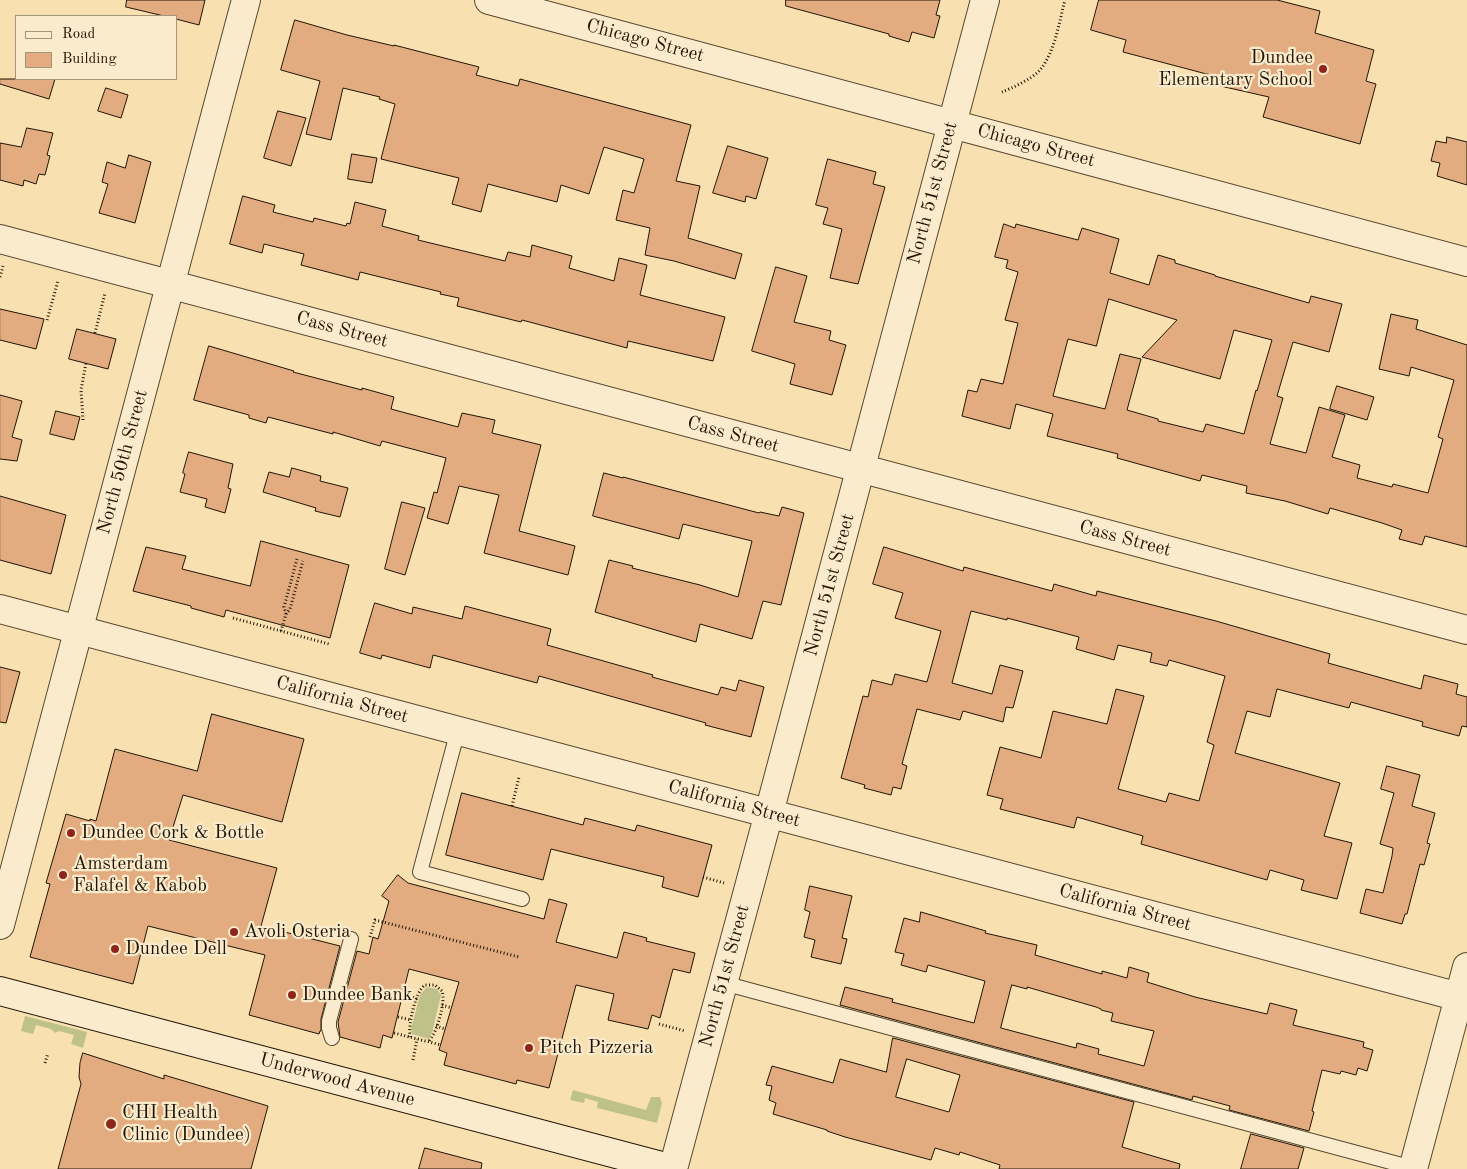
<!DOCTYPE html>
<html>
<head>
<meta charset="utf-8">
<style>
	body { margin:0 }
	#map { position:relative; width:1467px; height:1169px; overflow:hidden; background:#f8e0b1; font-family:"Old Standard TT",serif }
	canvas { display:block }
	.legend { position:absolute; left:15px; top:15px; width:162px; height:65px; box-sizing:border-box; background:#faebcc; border:1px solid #a3957c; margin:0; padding:6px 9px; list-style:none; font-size:15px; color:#201505 }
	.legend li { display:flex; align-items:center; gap:10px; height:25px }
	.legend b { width:25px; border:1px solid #a3957c }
</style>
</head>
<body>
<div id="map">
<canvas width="1467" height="1169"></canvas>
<ul class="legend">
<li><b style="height:6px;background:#faebcc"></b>Road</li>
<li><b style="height:14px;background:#e2ac80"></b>Building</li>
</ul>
</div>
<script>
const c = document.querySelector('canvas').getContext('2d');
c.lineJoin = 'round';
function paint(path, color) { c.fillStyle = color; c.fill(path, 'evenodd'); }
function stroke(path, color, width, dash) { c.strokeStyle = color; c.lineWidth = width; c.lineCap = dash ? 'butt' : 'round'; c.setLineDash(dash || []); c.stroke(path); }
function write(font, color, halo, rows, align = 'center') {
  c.font = font + ' "Old Standard TT",serif'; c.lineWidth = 4.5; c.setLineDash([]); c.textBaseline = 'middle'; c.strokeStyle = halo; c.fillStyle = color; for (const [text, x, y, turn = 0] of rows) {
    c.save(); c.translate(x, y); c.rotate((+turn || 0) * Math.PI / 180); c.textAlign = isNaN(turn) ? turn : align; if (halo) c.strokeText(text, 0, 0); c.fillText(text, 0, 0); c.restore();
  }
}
paint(new Path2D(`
	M427,987l10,2 4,6 -9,38 -3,6 -17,-5 -1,-5 9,-34z
	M25,1016l62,16 -4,16 -12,-4 3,-9 -15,-4 -4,2 -4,-4 -15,-4 -3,9 -12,-3z
	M573,1090l73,20 5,-13h9l2,6 -5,20 -60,-15 1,-6 -13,-4 -1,5 -14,-3z`), '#bec28a');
const building = new Path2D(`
	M127,0h78l-6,25 -23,-6v-3h-12l-38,-9z
	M786,0h154l-4,15 4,1 -6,22 -22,-6 -3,10 -20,-6v-2l-103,-28z
	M1099,0h178l43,11 -5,22 59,17 -8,31 10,3 -16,60 -97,-27 6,-20 -53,-12 2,-8 -95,-25 3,-12 -35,-10z
	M295,20l52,15 47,11v-1l85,22 -3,8 42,11 2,-7 171,46 -15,56 24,5 -12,52 54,16 -7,25 -61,-18 -29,-6 5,-27 -34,-8 7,-30 11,3 10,-34 -40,-12 -15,47 -28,-9 -4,17 -69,-18 -7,28 -29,-8 7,-26 -78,-19 14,-55 -16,-5 1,-2 -37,-9 -12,52 -25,-6 14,-53 -39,-11z
	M0,79h55l-6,20 -49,-15z
	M106,88l22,7 -7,23 -23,-7z
	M278,111l28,7 -15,48 -27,-8z
	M27,128l26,5 -6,22 3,1 -5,19 -6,-1 -3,10 -12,-4 -1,6 -23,-6v-37l21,4z
	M1447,137l20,5v43l-30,-9 3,-13 -9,-2 5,-20 10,2z
	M728,146l40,12 -12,41 -10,-3 -1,6 -32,-9z
	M352,154l25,4 -5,25 -24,-4z
	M129,155l22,7 -16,61 -36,-10 9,-29 -6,-2 5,-20 18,6z
	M828,159l48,13 -3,12 12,3 -27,97 -28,-6 12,-49 -19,-5 5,-16 -12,-3z
	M243,196l32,9 -2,7 40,10 1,-4 32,8 1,-3 3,1 5,-22 31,8 -4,16 37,10 -1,4 87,21 3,-9 22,5 2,-12 40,11 -3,12 45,13 5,-23 28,7 -7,30 85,22 -12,44 -85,-20 -1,7 -105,-28 -1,2 -64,-16 2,-8 -19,-4 1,-2 -81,-20 -2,8 -15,-4 -42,-11 3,-11 -40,-10 -2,9 -32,-9z
	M1004,224l11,4 1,-4 62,16 4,-12 37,11 -9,34 39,12 9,-30 17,5v3l40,12v1l94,27 2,-7 31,8 -13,48 -36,-10 -16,54 6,2 -13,46 36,9 13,-46 26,8 -13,42 28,8 -3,13 35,9 1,-3 35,9 15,-54 -5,-2 16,-57 -43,-13 -2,9 -30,-7 12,-55 27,6 -2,9 51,16v202l-42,-11 -3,9 -23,-6 3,-9 -20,-7 -52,-15 -2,6 -43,-13 -39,-8 1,-7 -45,-11 -2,6 -83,-23 1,-4 -71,-18 6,-22 -37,-10 -6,25 -48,-13 6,-26 9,2 4,-13 22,5 15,-61 -13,-3 13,-48 -12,-4 2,-8 -13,-3zM1109,299l68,21 -35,37 78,22 14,-49 38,10 -15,51 -1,-1 -12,44 -38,-10 -3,8 -45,-11v-2l-31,-9 14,-51 -21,-5 -15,55 -52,-13 15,-57 28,7z
	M776,267l31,9 -13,46 37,9 -2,9 17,5 -14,50 -42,-11 5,-20 -43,-13z
	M0,309l44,10 -8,30 -36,-9z
	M77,329l39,10 -8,30 -39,-10z
	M209,346l85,25 -1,1 69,18v-2l32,9 -3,12 67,18 4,-14 33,7 -3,13 49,12 -22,86 56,15 -7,29 -84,-22 15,-58 -40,-9 -11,38 -21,-6 7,-26 3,1 9,-35 -64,-17 -2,5 -47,-14v2l-65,-17 -2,6 -17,-5v-3l-55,-15z
	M1337,386l37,11 -7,23 -37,-11z
	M0,395l22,6 -10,36 10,3 -5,21 -17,-2z
	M56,411l24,6 -6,23 -24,-6z
	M189,452l44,12 -5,24 3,1 -6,24 -20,-6 2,-8 -27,-7 5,-18 -2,-1z
	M292,468l29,8 -1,5 28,7 -8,29 -25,-6 1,-3 -53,-16 6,-20 20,5z
	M604,473l19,5v-1l136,36 1,-1 19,4 3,-9 22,6 -23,92 -18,-4 -11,38 -52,-15 -4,18 -101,-30 14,-52 24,6 -1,2 68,17 38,12 14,-56 -69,-17 -4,15 -86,-23z
	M0,496l66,19 -15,59 -51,-14z
	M402,502l23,6 -20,67 -20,-6z
	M261,541l88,24 -19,73 -104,-28 -2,7 -33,-9v-2l-58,-15 13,-44 40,9 -4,13 68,17z
	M884,547l79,24 1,-4 88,24 2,-7 42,12 1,-5 119,30 114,33 -2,9 93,26 3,-14 34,9 -2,10 11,3v30l-5,-1 -3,10 -37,-10 1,-4 -72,-20 -2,6 -72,-19 -7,28 -23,-6 -12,42 105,30 -16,53 28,7 -15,56 -36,-9 3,-10 -34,-10 -3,10 -126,-36 2,-8 -66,-19 -3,11 -74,-19 3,-10 -16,-4 13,-48 41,11 12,-47 54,13 9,-35 28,7 -26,93 48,13 3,-9 30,8 15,-56 -7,-3 18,-66 -56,-16 -2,6 -17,-4 2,-9 -34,-8 -4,15 -38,-11 3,-12 -72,-19v2l-36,-9 -19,72 40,11 8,-29 23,6 -10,37 -7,-1 -3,15 -40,-11 -3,9 -43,-11 -15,55 5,2 -6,23 -8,-2 -2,8 -27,-7 1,-3 -24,-7 22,-82 5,1 4,-17 20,5 3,-11 32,8 14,-51 -46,-13 8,-25 -30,-9z
	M375,603l37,11 1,-7 49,12 3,-13 86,23 -4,16 106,30 -1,2 66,18 3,-8 15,4 3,-11 25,7 -13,50 -46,-12 1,-2 -167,-47 -2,7 -104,-28 -3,13 -48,-13 -1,4 -21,-6z
	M0,667l20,5 -14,51 -6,-1z
	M212,714l92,25 -22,83 -99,-27 -14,45 108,28 -16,58 79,20 -19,73v12h-1l-1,3 -70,-19 16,-60 -117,-29 -15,58 -103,-27 20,-73 -4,-1 20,-69 24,7v-2l6,2 19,-72 82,22z
	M1387,766l33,9 -8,31 23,7 -8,30 3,1 -6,21 -4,-1 -13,50h-2l-3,10 -42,-11 6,-24 17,4 9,-37 1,-8 -13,-4 14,-51 -13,-4z
	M462,793l121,32 2,-7 50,13 2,-6 75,20 -14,52 -36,-10 2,-10 -113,-28 -8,31 -97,-25z
	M398,875l10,8 136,36 5,-20 18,5 -11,38 61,16 7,-26 23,6 -1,3 49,12 -5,20 -17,-4 -13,49 -8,-3 -4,14 -40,-9 6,-26 -38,-9 -27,103 -32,-8 -1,4 -72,-19 3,-12 -8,-3 20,-68 -50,-13 -17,69 -9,-3 -3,13 -40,-11 -2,-15 19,-71 12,3 4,-17 5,2 11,-38 -7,-5z
	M810,886l42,10 -10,42 5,1 -6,25 -30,-7 4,-17 -11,-3 6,-25 -5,-2z
	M921,912l65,19 -1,2 52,12 -2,10 67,19v-3l25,7 2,-11 20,6 -2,9 48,15 72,17 3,-11 27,7 -4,15 71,17 -1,5 10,3 -6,21 -9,-3 -2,7 -15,-4 -1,3 -18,-4 -10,41 2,1 -5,19 -80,-21 1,-4 -37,-10 -1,4 -352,-95 5,-18 48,12 -1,3 82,21 11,-42 -57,-16 -2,7 -25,-7 3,-11 -9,-2 9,-34 15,4zM1012,985l15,4v-2l69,20 5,2v1l12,3 -2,8 43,10 -10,35 -46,-12 1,-5 -22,-6 -1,5 -75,-20z
	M893,1038l241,64 -12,45 58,17 -1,5h-180l1,-4 -40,-13 -1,3 -24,-7 -4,12 -86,-23 -18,-6v-1l-54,-16 3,-11 -7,-3 3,-14 -6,-1 6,-19 61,17 7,-24 46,13zM907,1059l53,16 -11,37 -53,-15z
	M83,1053l81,26v-4l104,31 -17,63h-193l23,-85 -2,-7 1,-14z
	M1251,1134l53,14 -6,21h-57z
	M425,1148l57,15 -1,6h-62z`);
paint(building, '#e2ac80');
stroke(building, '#201505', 1);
const service = new Path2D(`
	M458,730l-38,142 102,27
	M723,983l690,185
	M332,1038l-3,-10v-7l22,-82`);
const minor = new Path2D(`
	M489,0l978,262
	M0,239l1467,391
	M0,609l1467,390
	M673,1169l96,-356 216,-813`);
const tertiary = new Path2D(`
	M0,925l246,-925
	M1413,1169l54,-202`);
const secondary = new Path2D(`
	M0,991l673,178`);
stroke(service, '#564830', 16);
stroke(minor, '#564830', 30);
stroke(tertiary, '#564830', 30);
stroke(secondary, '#201505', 30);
stroke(new Path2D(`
	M1002,92c10,-4 28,-12 37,-21 16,-18 20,-49 26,-71
	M0,277l3,-11
	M47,320l11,-39
	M95,333l10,-40
	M83,420l-2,-30 5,-27
	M286,614l-2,-7 13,-48
	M233,618l96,26
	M281,631l5,-17 4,-5 13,-48
	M512,806l7,-29
	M703,877l21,6
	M370,937l5,-17 144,37
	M403,994l14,5
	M442,1005l10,3
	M398,1017l13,3
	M659,1024l26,7
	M436,1026l9,3
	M394,1033l47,12
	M410,1037c-2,-12 5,-45 15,-52h10l7,6c4,10 -5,43 -14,51
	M413,1060l4,-21
	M45,1063l3,-10`), '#201505', 3, [1, 2.5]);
stroke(service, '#faebcc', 14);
stroke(minor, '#faebcc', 28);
stroke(tertiary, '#faebcc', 28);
stroke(secondary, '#faebcc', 28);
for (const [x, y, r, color] of [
	[1323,69,5,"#8f2418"],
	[71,833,5,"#8f2418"],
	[63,875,5,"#8f2418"],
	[234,932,5,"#8f2418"],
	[115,949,5,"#8f2418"],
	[292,995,5,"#8f2418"],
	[529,1048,5,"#8f2418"],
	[111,1124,6,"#8f2418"]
]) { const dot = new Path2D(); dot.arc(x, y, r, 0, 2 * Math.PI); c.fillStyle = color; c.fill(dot); stroke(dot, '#faebcc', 2); }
write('19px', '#201505', '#faebcc', [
	["Chicago Street",645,41,15],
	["Chicago Street",1036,146,15],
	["North 51st Street",933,193,-75],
	["Cass Street",342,330,15],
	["Cass Street",733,435,15],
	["North 50th Street",123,462,-75],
	["Cass Street",1125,539,15],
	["North 51st Street",830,585,-75],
	["California Street",342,700,15],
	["California Street",734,804,15],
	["California Street",1125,908,15],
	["North 51st Street",725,976,-75],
	["Underwood Avenue",337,1080,15]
]);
write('19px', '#201505', '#faebcc', [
	["Dundee",1313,58,"right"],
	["Elementary School",1313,80,"right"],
	["Dundee Cork & Bottle",81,833],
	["Amsterdam",73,864],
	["Falafel & Kabob",73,886],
	["Avoli Osteria",244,932],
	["Dundee Dell",125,949],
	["Dundee Bank",302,995],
	["Pitch Pizzeria",539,1048],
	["CHI Health",122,1113],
	["Clinic (Dundee)",122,1135]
], 'left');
</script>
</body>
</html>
